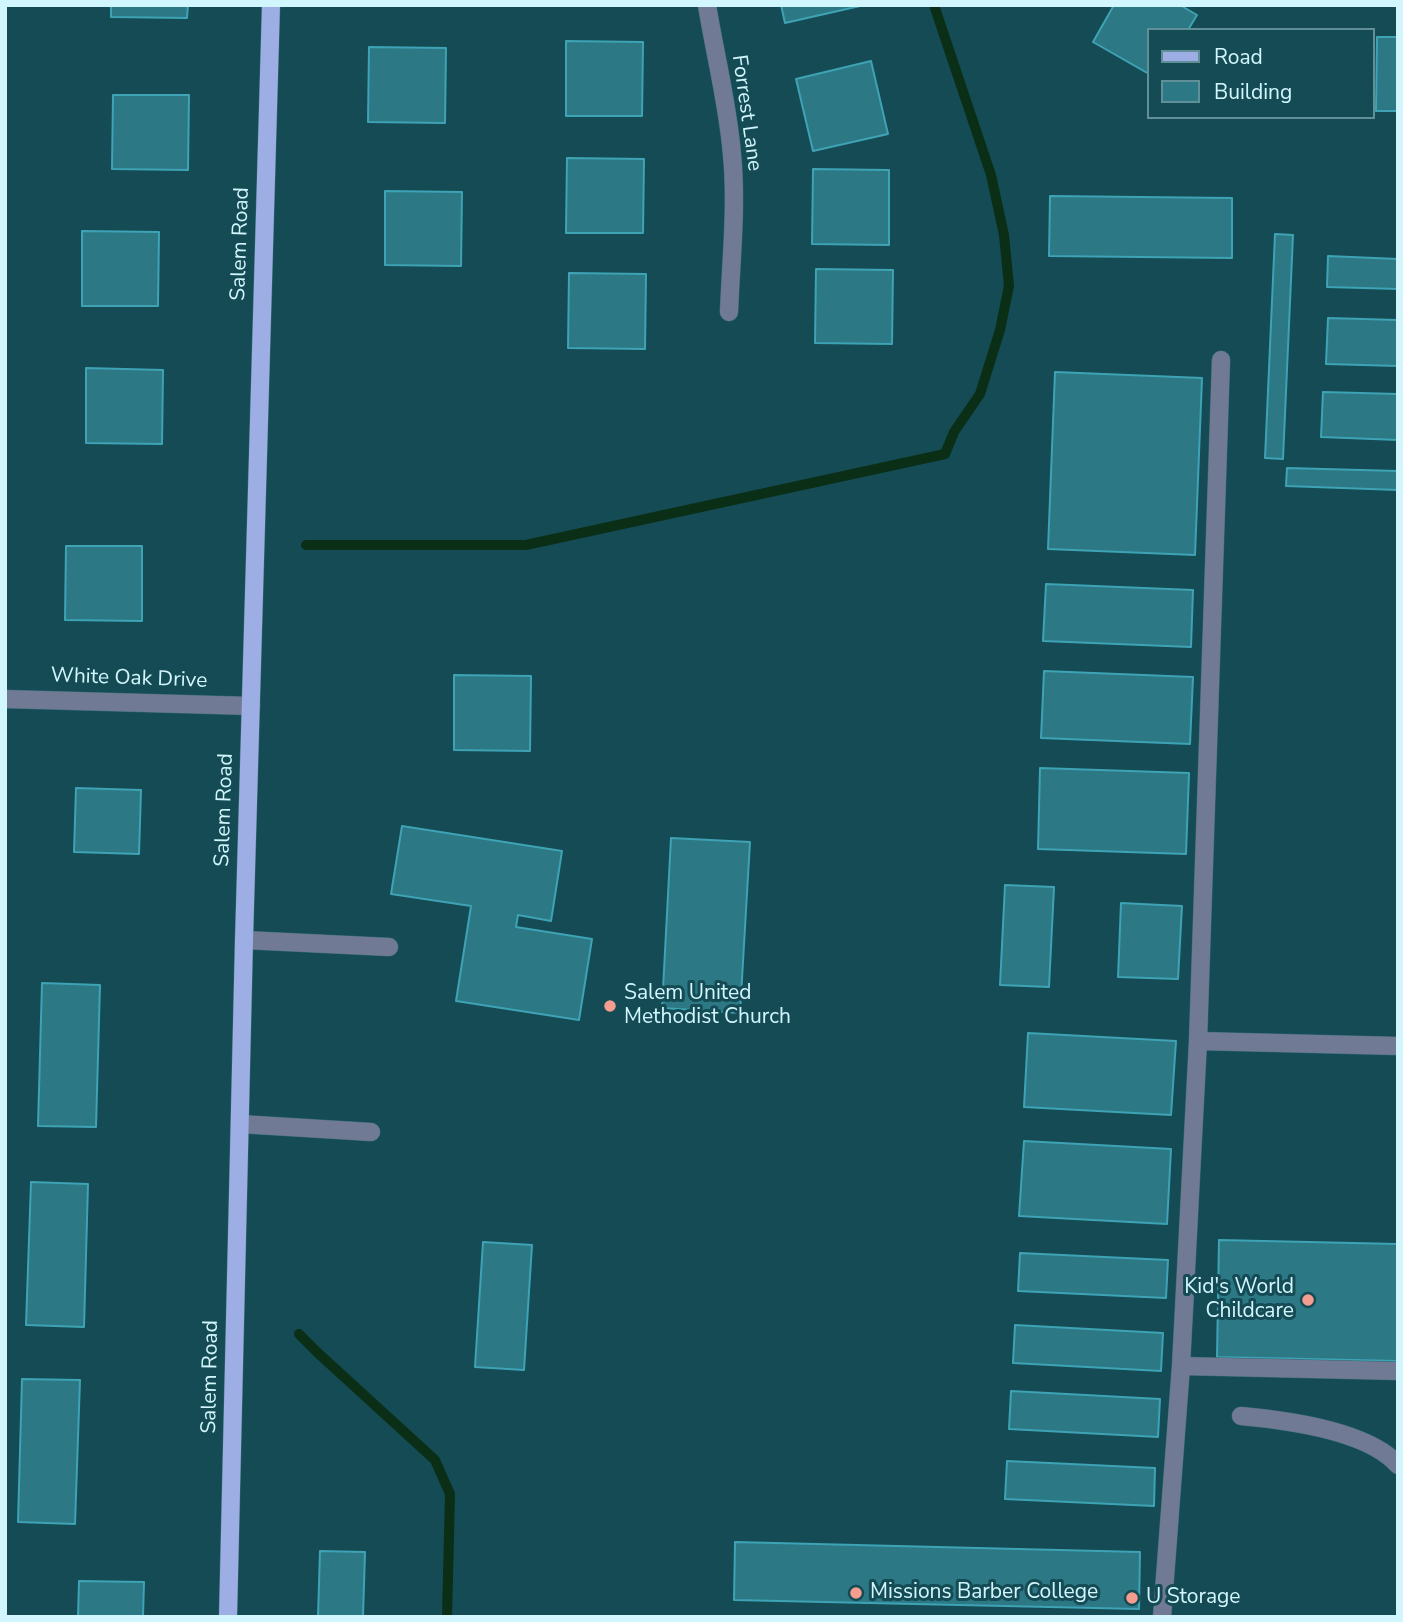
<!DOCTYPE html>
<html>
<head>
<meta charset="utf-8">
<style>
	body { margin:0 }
	#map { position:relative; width:1403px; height:1622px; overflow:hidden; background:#154b54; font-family:"Nunito Sans",sans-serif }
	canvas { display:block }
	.frame { position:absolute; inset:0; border:7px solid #d2f6fd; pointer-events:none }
	.legend { position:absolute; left:1147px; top:28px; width:228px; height:91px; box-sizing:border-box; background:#154b54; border:2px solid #618f98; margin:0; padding:9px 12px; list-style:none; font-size:21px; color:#d2f6fd }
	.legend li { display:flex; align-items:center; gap:14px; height:35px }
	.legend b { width:35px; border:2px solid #618f98 }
</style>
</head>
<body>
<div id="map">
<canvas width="1403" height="1622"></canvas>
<div class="frame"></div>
<ul class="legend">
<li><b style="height:9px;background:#9caee4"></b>Road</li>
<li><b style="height:19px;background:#2c7885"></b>Building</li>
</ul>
</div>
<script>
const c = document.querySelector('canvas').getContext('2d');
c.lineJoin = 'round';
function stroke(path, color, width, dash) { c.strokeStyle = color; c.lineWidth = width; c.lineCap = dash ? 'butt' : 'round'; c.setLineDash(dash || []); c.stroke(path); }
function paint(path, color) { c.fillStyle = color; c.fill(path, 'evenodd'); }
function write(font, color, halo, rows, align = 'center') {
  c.font = font + ' "Nunito Sans",sans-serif'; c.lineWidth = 6; c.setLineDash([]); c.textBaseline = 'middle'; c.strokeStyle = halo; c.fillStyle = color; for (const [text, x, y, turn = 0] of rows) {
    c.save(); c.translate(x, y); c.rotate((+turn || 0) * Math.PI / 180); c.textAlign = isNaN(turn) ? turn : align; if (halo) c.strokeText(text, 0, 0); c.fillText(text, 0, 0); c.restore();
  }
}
stroke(new Path2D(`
	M306,545h220l419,-91 9,-22 26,-38 20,-64 9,-44 -5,-51 -13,-60 -57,-170
	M299,1334l19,19 117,107 15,34 -3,123`), '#0a2f16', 10);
const building = new Path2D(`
	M111,5h77l-1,13 -76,-1z
	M781,5h79v1l-75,17z
	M1114,5h66l17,10 -9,15h-39v44l-56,-32z
	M1377,37h21v74h-22z
	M566,41l77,1 -1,74h-76z
	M369,47l77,1 -1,75 -77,-1z
	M871,61l17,73 -75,17 -17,-72z
	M113,95h76l-1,75 -76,-1z
	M567,158l77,1 -1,74h-77z
	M813,169l76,1v75l-77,-1z
	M385,191l77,1 -1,74 -76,-1z
	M1050,196l182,2v60l-183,-2z
	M82,231l77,1 -1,74h-76z
	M1275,234l18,1 -10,224 -18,-1z
	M1328,256l70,3v30l-71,-2z
	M816,269l77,1 -1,74 -77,-1z
	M569,273l77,1 -1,75 -77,-1z
	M1328,318l70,2v46l-72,-2z
	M86,368l77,2 -1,74 -76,-1z
	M1055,372l147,6 -7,177 -147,-6z
	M1323,392l75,2v46l-77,-3z
	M1287,468l111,3v19l-112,-4z
	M66,546h76v75l-77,-1z
	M1046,584l147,6 -2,57 -148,-6z
	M1044,671l149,6 -3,67 -149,-6z
	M454,675l77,1 -1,75 -76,-1z
	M1040,768l149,5 -3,81 -148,-5z
	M76,788l65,2 -2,64 -65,-2z
	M402,826l160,25 -11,70 -33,-6 -2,12 76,12 -13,81 -123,-19 15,-95 -80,-12z
	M671,838l79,4 -10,171 -78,-5z
	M1005,885l49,2 -5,100 -49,-2z
	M1121,903l61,3 -4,73 -60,-2z
	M42,983l58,2 -4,142 -58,-1z
	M1028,1033l148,8 -5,74 -147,-8z
	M1024,1141l147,8 -4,75 -148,-8z
	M31,1182l57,2 -4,143 -58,-2z
	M1219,1240l179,4v117l-181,-4z
	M483,1242l49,3 -8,125 -49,-3z
	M1020,1253l148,7 -2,38 -148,-7z
	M1015,1325l148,8 -2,38 -148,-8z
	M22,1379l58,1 -5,144 -57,-2z
	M1011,1391l149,8 -2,38 -149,-8z
	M1007,1461l148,7 -1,38 -149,-7z
	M735,1542l405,10 -1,57 -405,-9z
	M320,1551l45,1 -2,65h-45z
	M79,1581l65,1 -1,35h-65z`);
paint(building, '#2c7885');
stroke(building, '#3ea3b4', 2);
const minor = new Path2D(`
	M707,5c8,50 21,99 25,150 5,51 -1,105 -3,157
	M5,699l246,7
	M244,940l145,7
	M1198,1041l23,-681
	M240,1124l131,8
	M1181,1366l217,5
	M1241,1416c44,4 126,14 157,49
	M1162,1617l19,-251 17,-325 200,5`);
const major = new Path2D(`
	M228,1617l16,-677 27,-935`);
stroke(minor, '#376a72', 19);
stroke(major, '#376a72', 19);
stroke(minor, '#717a95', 18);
stroke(major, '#9caee4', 18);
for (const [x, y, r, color] of [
	[610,1006,7,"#f59d8e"],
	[1308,1300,7,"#f59d8e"],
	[856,1593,7,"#f59d8e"],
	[1132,1598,7,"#f59d8e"]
]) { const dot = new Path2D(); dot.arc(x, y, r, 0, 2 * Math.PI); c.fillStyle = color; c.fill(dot); stroke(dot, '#154b54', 2.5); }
write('21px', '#d2f6fd', '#154b54', [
	["Forrest Lane",746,113,82],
	["Salem Road",241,244,-88],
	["White Oak Drive",129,679,2],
	["Salem Road",225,810,-88],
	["Salem Road",211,1377,-89]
]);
write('21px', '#d2f6fd', '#154b54', [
	["Salem United",624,994],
	["Methodist Church",624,1018],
	["Kid's World",1294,1288,"right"],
	["Childcare",1294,1312,"right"],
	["Missions Barber College",870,1593],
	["U Storage",1146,1598]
], 'left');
</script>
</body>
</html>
